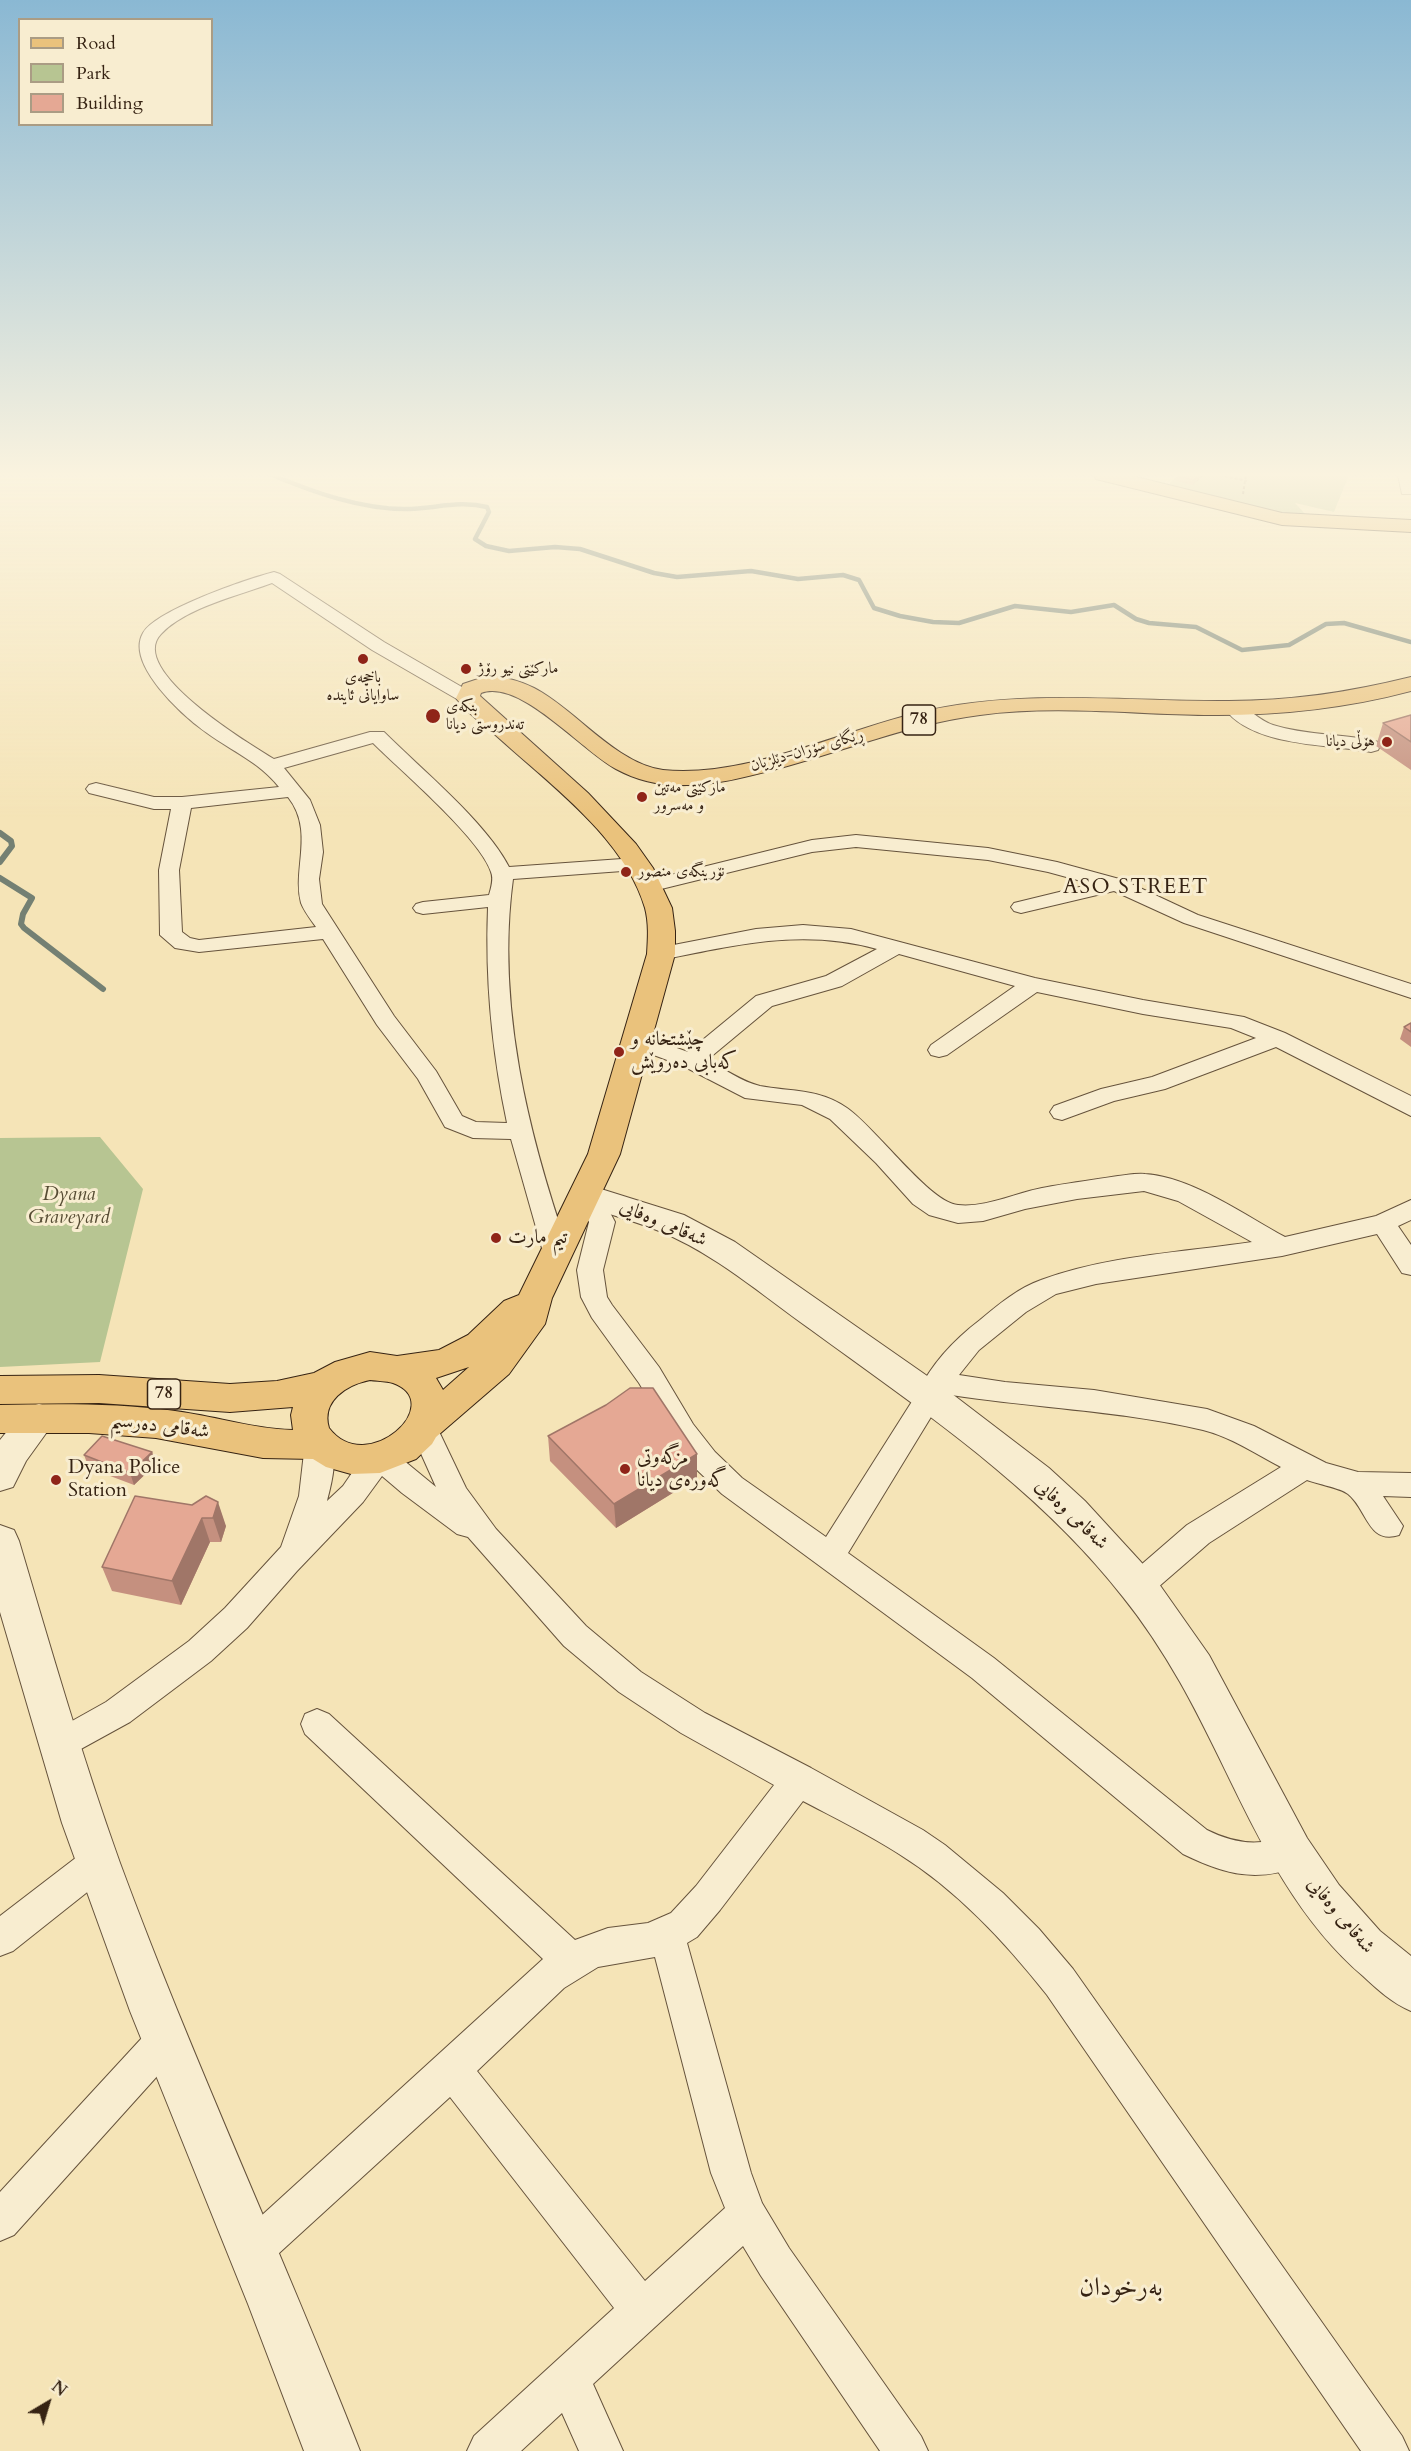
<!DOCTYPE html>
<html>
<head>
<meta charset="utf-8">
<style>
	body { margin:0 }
	#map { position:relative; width:1411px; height:2451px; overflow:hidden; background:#f5e4b7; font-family:Cardo,serif }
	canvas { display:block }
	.legend { position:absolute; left:18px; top:18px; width:195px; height:108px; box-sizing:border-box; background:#f8edd0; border:2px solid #aa9c84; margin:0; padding:8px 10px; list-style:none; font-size:18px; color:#362313 }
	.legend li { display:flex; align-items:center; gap:12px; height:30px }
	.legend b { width:30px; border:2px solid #aa9c84 }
	.north { position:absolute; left:18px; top:2373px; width:60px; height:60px; -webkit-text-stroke:4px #f8edd0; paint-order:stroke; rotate:38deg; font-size:16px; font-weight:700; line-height:24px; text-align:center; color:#362313 }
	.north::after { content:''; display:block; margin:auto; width:21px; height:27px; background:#362313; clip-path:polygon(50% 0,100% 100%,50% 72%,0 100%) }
</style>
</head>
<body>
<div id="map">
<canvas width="1411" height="2451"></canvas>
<ul class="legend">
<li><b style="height:8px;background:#eac27c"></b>Road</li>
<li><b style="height:16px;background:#b7c592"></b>Park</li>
<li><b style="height:16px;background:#e5a894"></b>Building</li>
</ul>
<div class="north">N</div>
</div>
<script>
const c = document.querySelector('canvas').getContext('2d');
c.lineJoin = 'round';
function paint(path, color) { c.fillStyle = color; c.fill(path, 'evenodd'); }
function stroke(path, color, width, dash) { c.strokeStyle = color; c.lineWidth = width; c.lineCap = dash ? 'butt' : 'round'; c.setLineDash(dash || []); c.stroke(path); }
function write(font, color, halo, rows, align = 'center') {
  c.font = font + ' Cardo,Amiri,serif'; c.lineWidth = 6; c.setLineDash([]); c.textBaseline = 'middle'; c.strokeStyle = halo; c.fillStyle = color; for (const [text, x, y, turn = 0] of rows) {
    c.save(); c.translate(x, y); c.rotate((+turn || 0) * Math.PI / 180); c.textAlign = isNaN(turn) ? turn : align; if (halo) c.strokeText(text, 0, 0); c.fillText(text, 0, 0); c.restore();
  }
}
paint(new Path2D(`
	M1179,475h170l-15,37 -39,-9 11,12 -5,5 -132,-31 1,-6z
	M100,1137l43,52 -43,173 -100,5v-229z`), '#b7c592');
stroke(new Path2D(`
	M272,475c41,17 88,34 133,34 28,0 54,-9 82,-2l2,5 -14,27 11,7 23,5 46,-4 25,2 74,24 23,4 74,-6 47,8 45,-4 16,5 15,28 26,8 33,6 26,1 56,-17 56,6 43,-7 22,14 13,4 47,4 46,23 47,-5 37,-21 18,-1 67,19`), '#748073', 4.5);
stroke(new Path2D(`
	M0,833l11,8 1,5 -12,16
	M0,878l32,20 -9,16 -2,10 3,4 79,61`), '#748073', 6);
const minor = new Path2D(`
	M1398,475h13v19h-9z
	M274,572l6,2 104,68 90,52 3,4 -3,4h-12l-90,-52 -100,-67c-32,12 -87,25 -111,51 -35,36 90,111 113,125l96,-27h14c37,37 102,90 125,135l127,-9 7,2 3,4 -3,4 -7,2 -123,9c-17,125 15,255 56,373l-4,7 -9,2 -9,-2 -4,-7 -32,-113 -38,-1 -28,-11 -27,-48 -41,-54 -54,-86 -124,13 -24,-4 -15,-13 -1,-65 12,-61h-17l-65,-16 -3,-4 3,-4 7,-2 58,14h28l97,-10c-21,-26 -46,-35 -72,-54 -24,-17 -82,-69 -64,-100 13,-23 104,-54 131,-61zM373,743c28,28 107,95 118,129 3,7 0,16 -2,23l-66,7 -7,2 -3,4 3,4 7,2 65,-7c-3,73 4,145 19,216l-31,-1 -14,-6 -26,-45 -42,-55 -72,-112 -3,-25 4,-27 -3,-27 -10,-25 -26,-32zM288,797c27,34 4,72 13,106 3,8 10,17 15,24l-117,13 -9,-2 -8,-6 -3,-62 12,-62z
	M1233,703c15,3 25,17 40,22 32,10 66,9 98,15l7,2 2,4 -2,4 -7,2c-43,-8 -119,-5 -147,-44l3,-4z
	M856,835l132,13 69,14 66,18 75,35 213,69v14l-227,-75 -70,-32 -93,22 -7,-2 -3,-4 3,-4 78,-19 -44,-12 -60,-12 -132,-13 -44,5 -163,40 -7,-2 -3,-4 3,-4 170,-42z
	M803,925l48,4 184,49 108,22 101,17 41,16 126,63v20l-135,-69 -111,42 -51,12 -52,19 -8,-2 -4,-6 4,-6 47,-17 51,-12 104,-39 -25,-10 -88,-14 -106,-22 -90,63 -8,2 -8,-2 -3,-5 3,-5 84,-59 -116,-32 -57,32 -70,20 -65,54c16,8 35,22 53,26 31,6 58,2 87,22 28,19 83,95 111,97 28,3 57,-12 84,-17 25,-5 51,-8 76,-12 9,-1 19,-3 27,-2 47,3 99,41 140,63l91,-21 35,-16v20l-13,6 13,19v30l-9,-2 -25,-39 -95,22 -186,28 -40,10 -30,18 -47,38 -20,25 46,7 89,8 113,19 47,17 72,37 32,9 53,1v24l-28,-1 20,30 -4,9c-31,10 -32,-26 -51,-41 -7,-6 -31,-10 -41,-14l-98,63 -60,52 -11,4 -11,-4 -4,-9 4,-9 60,-52 94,-58c-25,-13 -50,-30 -78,-37 -84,-20 -172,-22 -258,-36l-97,159 146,105 213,172c18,9 35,14 55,12 17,-1 25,-7 41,-1l5,12 -5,12c-46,18 -77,10 -120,-11l-211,-176 -250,-184 -27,-26 -22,-28 -34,-57 -47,-65 -11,-21 -4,-27 12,-48c-4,-10 -15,-11 -21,-20l4,-6 9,-3 25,12 9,17 -12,48 4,27 5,8 47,62 34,57 22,28 27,26 84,59 92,-145c14,-29 37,-53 62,-72 18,-15 38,-32 61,-40 63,-24 144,-28 211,-38l-74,-41 -34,-10 -67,8 -52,10 -42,12 -25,2 -29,-8 -16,-11 -37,-41 -46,-44 -28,-14 -57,-7 -62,-32 -56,-21 -3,-5 3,-5 8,-2 53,19 68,-56 70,-20 51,-27c-75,-21 -142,-4 -216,11l-8,-1 -3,-5 3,-5 103,-20z
	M424,1418l10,3 32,67 30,41 90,97 55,46 64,41 106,55 112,62 22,15 58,48 36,36 34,40 329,467 7,15h-48l-314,-456c-42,-53 -90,-105 -148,-141 -31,-20 -64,-36 -96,-53l-83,109 -23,27 -10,6 64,230 11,30 27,45 132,188 7,15h-48l-119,-175 -18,-30 -150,138 30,67h-44l-17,-38 -41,38h-54l7,-15 140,-128 -164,-211 -184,168 -14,6 -14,-6 -6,-14 6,-14 305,-278 -238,-225 -4,-10 4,-10 12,-5 12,5 246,226 33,-12 40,-5 23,-10 25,-27 78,-101 -93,-52 -62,-41 -55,-46 -96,-109 -11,-3 -55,-41 -20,-17 -19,26 -66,69 -50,57 -36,33 -81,61 -71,39 -12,-4 -5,-11 5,-11 59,-33 83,-61 36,-33 56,-61 18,-51 6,-52 4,-8 10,-3 10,3c10,18 3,46 -2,65l16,-15 24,-35 14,-5 10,4 45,37 -26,-58 4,-8zM655,1957l56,216 14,35 -80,73 -168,-210 87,-83 34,-21z
	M98,1845l12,5 5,12 -5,12 -97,77 -13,5v-40l86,-66z
	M165,2021l13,6 6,13 -6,13 -164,182 -14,6v-49l152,-165z`);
const tertiary = new Path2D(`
	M585,1184l99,31 51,27 208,145 106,81 36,33 67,73 57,81 98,183 32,47 41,46 31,25v55c-19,-8 -33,-21 -48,-35 -90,-77 -126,-194 -183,-294 -16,-28 -36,-59 -57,-85 -85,-109 -202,-187 -313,-268 -48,-34 -96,-76 -151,-98 -27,-11 -57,-19 -85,-28l-5,-8 5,-8z
	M39,1404l13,4 5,10 -31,43 -13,26 -13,4v-51l26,-32z
	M0,1525l14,5 5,11c32,108 63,216 101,322 73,198 163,391 240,588h-56l-56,-147 -118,-293 -68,-188 -62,-211z`);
const primary = new Path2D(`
	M1094,475h34l154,38 129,7v12l-129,-7 -186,-46z
	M487,676c17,1 32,4 47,12 41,21 82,76 129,82 81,9 180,-40 258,-58 102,-24 205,-10 308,-11 62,0 122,-9 182,-24v14c-68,18 -137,25 -207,24 -75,-1 -150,-10 -224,0 -72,9 -138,37 -207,55 -28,7 -57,15 -86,15 -25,1 -49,-4 -71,-16 -34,-18 -96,-91 -135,-76l-1,3 108,97 48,51 17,24 19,40 3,23v23l-55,200 -68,144 -7,26 -36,50 -73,63 -4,7 -16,15 -36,14 -29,1 -25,-7 -13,-8 -50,-1 -107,-20 -67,-5h-89v-28c58,-1 117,-2 175,6 40,5 78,18 118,19l-2,-15 2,-8 -63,5 -131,-9 -99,1v-28l99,-1 131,9 47,-3 37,-8 21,-11 35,-10 27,4 42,-6 29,-15 36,-34 15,-6 69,-141 59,-200c1,-15 2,-31 -2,-46 -20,-69 -94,-123 -145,-169 -14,-13 -33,-25 -44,-41l7,-14zM469,1367l-26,23 -7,-12zM370,1380c7,1 16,1 23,3 55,20 -26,95 -64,45 -8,-27 17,-43 41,-48z`);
stroke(minor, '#66533c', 2);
stroke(tertiary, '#66533c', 2);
stroke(primary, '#362313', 2);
stroke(new Path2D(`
	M1220,475l27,6
	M1196,481l7,-6
	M1243,494l3,-19`), '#362313', 2, [3, 2]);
paint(minor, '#f8edd0');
paint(tertiary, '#f8edd0');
paint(primary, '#eac27c');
paint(new Path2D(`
	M1177,476h23v1l-7,8 -17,-4z
	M1411,715v55l-35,-24 7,-23z
	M1411,1023v24l-11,-8 4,-12z
	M548,1436l149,18v24l-81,50 -66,-67z
	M152,1452l4,12 -22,21 -45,-17 -5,-13z
	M192,1505l34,21 -5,16h-11l-29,63 -69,-14 -10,-24z`), '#c5907f');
paint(new Path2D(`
	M1197,476h3v1l-7,8 1,-5z
	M152,1452l4,12 -22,21 -4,-12z
	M697,1454v24l-81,50 -2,-24z
	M218,1502l8,24 -5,16 -8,-24z
	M202,1518l8,24 -29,63 -9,-24z`), '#a07668');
const building = new Path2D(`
	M1177,476h20l-3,4z
	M1411,715v27l-28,-19z
	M1411,1023v9l-7,-5z
	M630,1388h23l44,66 -83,50 -66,-68 58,-31z
	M102,1436l50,16 -22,21 -46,-18z
	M135,1496l57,9 14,-9 12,6 -5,16h-11l-30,63 -70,-14z`);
paint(building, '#e5a894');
stroke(building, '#a07668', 1.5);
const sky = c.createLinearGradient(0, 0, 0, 819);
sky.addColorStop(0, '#8ab8d3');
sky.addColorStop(0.58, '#faf3df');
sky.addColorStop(1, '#faf3df00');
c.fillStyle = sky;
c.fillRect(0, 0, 1411, 819);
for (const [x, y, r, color] of [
	[363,659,6,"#8f2418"],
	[466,669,6,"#8f2418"],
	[433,716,8,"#8f2418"],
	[1387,742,6,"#8f2418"],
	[642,797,6,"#8f2418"],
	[626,872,6,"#8f2418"],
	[619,1052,6,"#8f2418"],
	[496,1238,6,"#8f2418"],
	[625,1469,6,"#8f2418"],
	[56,1480,6,"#8f2418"]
]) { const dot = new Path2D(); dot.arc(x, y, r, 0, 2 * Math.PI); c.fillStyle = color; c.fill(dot); stroke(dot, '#f8edd0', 2); }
write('16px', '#362313', '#f8edd0', [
	["مارکێتی نیو رۆژ",478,669],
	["باخچەی",363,678,"center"],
	["ساوایانی ئایندە",363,696,"center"],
	["بنکەی",446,707],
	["تەندروستی دیانا",446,725],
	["هۆڵی دیانا",1375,742,"right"],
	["مارکێتی مەتین",654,788],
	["و مەسرور",654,806],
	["نۆرینگه‌ی منصور",638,872]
], 'left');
write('16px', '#362313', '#f8edd0', [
	["ڕێگای سۆران-دێلزیان",807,751,-16]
]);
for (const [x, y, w] of [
	[919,720,33],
	[164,1394,33]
]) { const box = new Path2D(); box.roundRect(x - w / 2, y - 15, w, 30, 4.5); c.fillStyle = '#f8edd0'; c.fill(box); stroke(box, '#362313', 1.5); }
write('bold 18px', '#362313', null, [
	["78",919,720],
	["78",164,1394]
]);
write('20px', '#362313', '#f8edd0', [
	["چێشتخانە و",631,1040],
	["کەبابی دەروێش",631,1063],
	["تیم مارت",508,1238],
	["مزگەوتی",637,1458],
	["گەورەی دیانا",637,1481],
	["Dyana Police",68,1468],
	["Station",68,1491]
], 'left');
write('italic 20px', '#564c33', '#f8edd0', [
	["Dyana",69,1195],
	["Graveyard",69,1218]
]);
write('20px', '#362313', '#f8edd0', [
	["شەقامی وەفایی",663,1224,23],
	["شەقامی دەرسیم",160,1427,7],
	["شەقامی وەفایی",1071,1515,44],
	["شەقامی وەفایی",1340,1916,50]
]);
c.letterSpacing = '1.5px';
write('21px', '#362313', '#f8edd0', [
	["ASO STREET",1136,888]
]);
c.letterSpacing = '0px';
write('26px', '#362313', '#f8edd0', [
	["بەرخودان",1121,2289]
]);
</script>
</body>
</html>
